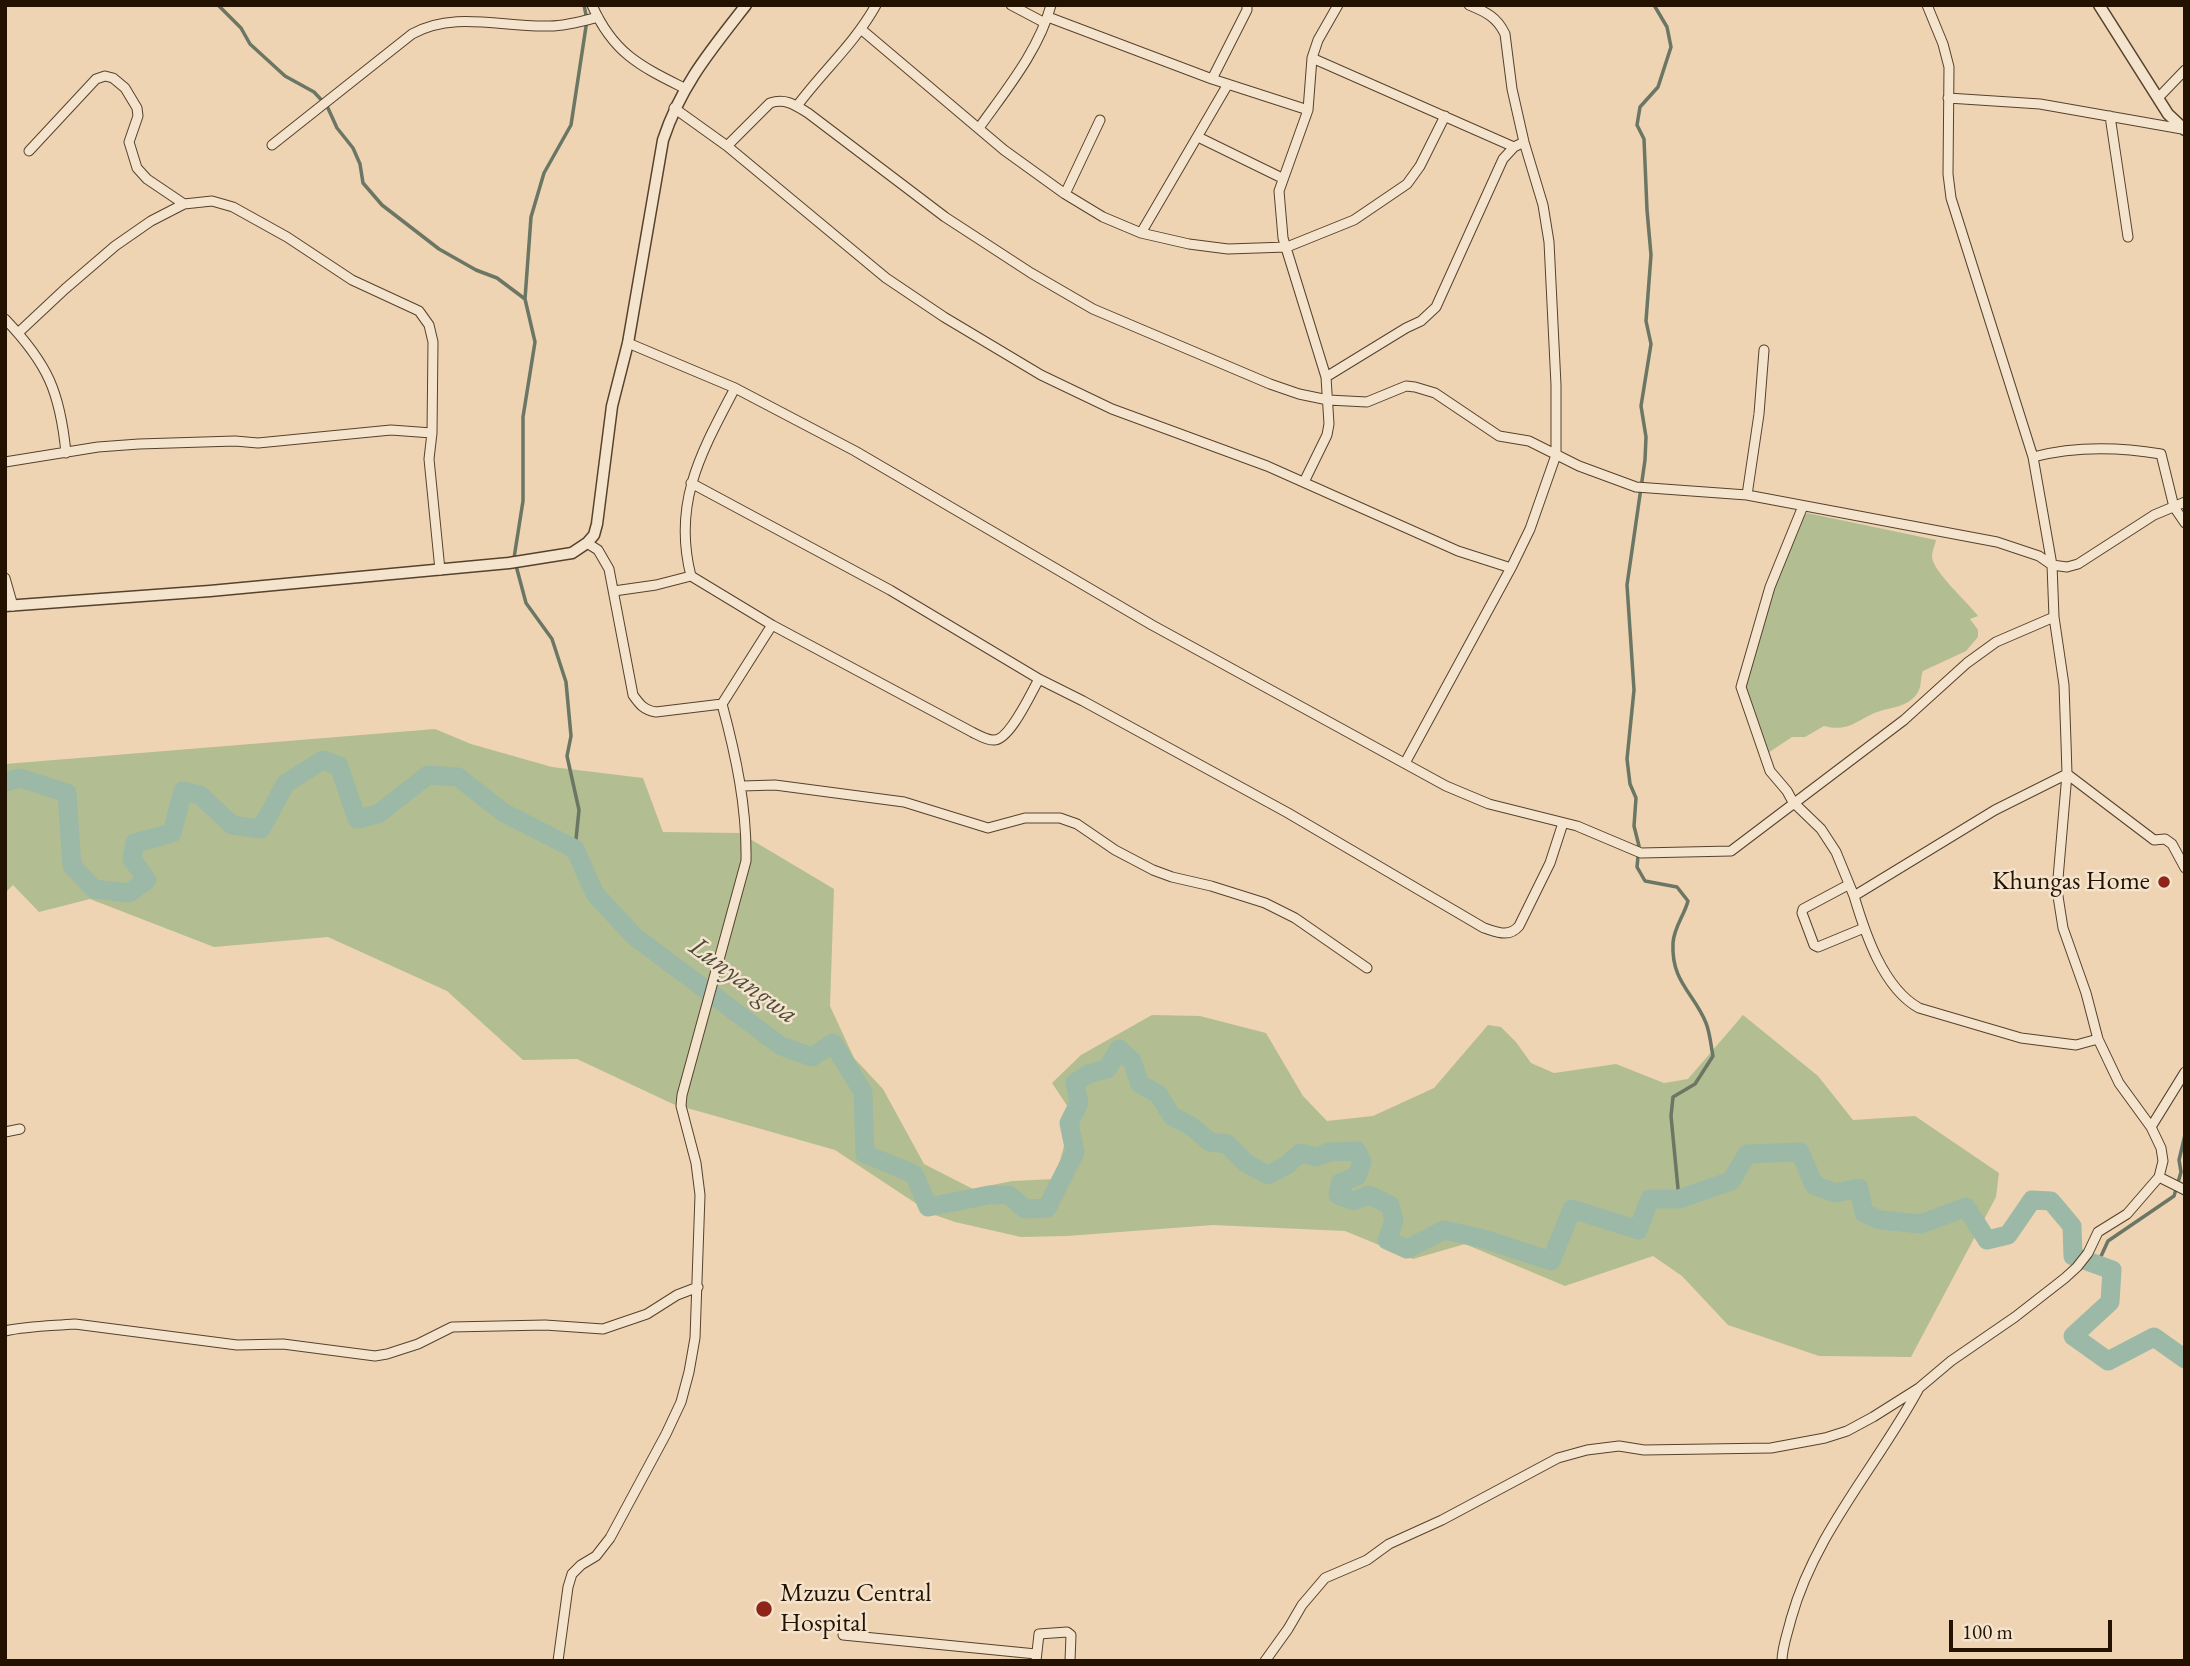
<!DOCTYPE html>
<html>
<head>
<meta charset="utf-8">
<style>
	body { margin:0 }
	#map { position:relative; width:2190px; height:1666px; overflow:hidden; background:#eed4b2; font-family:"EB Garamond",serif }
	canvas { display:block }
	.frame { position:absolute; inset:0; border:7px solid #231200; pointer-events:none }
	.scale { position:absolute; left:1949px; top:1620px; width:163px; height:32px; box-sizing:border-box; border:4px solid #231200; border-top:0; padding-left:9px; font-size:21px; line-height:24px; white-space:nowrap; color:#231200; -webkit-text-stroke:5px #f4e3cd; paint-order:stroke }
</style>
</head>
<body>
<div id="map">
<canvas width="2190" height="1666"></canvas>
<div class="frame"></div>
<div class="scale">100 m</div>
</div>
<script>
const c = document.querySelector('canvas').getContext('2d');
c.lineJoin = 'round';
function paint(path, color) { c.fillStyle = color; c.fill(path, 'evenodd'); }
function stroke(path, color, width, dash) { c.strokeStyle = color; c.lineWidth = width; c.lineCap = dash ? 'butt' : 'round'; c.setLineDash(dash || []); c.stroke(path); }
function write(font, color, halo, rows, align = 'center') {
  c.font = font + ' "EB Garamond",serif'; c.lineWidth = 5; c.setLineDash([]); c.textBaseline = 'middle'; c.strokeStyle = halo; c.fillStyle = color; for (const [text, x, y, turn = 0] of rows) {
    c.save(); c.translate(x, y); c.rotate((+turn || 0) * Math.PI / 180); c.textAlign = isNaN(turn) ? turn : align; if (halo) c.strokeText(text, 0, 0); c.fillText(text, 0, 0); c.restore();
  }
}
paint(new Path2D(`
	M1807,513l129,27c-1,5 -4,12 -4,17 1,15 36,45 46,59l-8,3 8,11v7l-12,14 -43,20c-3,6 -1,15 -5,21 -8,14 -24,15 -38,19 -22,7 -29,22 -56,15l-19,11h-13l-27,18 -21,-67 16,-62 39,-103z
	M435,729l36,15 81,23 91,11 20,54 77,1 94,56 -4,117 24,52 29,31 41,75 49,25 39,-8 43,-2 9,-33 4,-39 -16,-24 29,-28 71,-40 48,1 66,17 37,63 24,25 46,-5 61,-28 54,-63 13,2 15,15 15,21 23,10 62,-9 48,19 24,-4 55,-64 75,61 35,44 62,-4 84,57 -3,24 -85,160 -92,-1 -91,-31 -46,-49 -29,-20 -88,30 -100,-42 -52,15 -68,-28 -132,-6 -146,11 -46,1 -66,-15 -23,-8 -97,-64 -162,-46 -96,-45 -54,1 -76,-69 -119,-54 -114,10 -124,-48 -51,13 -26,-27 -8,8v-129z`), '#b2be91');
stroke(new Path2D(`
	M218,5l23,23 9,16 35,32 29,16 13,14 10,22 16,20 7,16 3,19 19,22 57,44 37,21 21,8 28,21 10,43 -12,75v84l-9,57 12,45 26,36 14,43 5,54 -4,20 12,54 -4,39
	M1654,5l13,22 4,20 -13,40 -18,20 -3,18 7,14 3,71 4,45 -5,66 5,23 -10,62 5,31 -1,23 -18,125 7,105 -7,69 3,25 6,14 -2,28 5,20 -2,21 8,14 32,6 11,14c-4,15 -14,26 -15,42 -2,39 21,50 33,80 4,10 5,23 7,33l-18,28 -22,13 -2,19 8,83
	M525,299l6,-82 13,-44 27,-48 16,-105 -3,-15
	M2097,1265l11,-24 66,-45 7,-24 -2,-12 6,-25`), '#6b7664', 3.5);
stroke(new Path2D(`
	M5,782l15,-4 47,15 5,73 22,23 35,4 18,-13 -15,-21 3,-16 37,-10 11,-42 17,4 32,30 29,4 25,-46 37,-23 16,6 18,53 21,-5 50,-39 30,2 46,36 71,36 20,45 39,42 147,110 31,11 21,-14 30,49 2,62 49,20 14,33 61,-12h20l16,14 22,-1 28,-56 -6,-29 10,-20 -4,-20 13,-9 19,-5 12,-20 13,12 8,23 18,10 14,22 19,10 19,16 17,2 19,19 22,12 19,-10 13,-12 17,4 12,-5 28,-1 5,11 -5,14 -17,7 -2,12 16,6 15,-6 21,10 4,16 -7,19 20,9 37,-19 40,9 67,22 21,-52 66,21 12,-31h29l52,-18 16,-27 53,-2 14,33 21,8 24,-5 5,25 16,7 41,4 45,-17 21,33 21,-5 24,-35 19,1 21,25 1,30 39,14 -2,32 -37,34 35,25 46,-24 31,22`), '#9bb9a6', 19);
const minor = new Path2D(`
	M592,5c21,48 48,61 92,83
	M1011,5l34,18
	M1048,17l164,62 96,31
	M862,30l142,120 61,44 38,23 38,16 48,11 39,5 59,-2 67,-27 53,-36 13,-18 25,-50
	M1312,58l202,89
	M1212,79l35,-69v-5
	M1948,98l92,6 142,25
	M2158,98l27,-28
	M797,106c26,-35 58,-63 79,-101
	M674,108l53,38 159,132 58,39 97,58 71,34 155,57 191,85 53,17
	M2110,116l18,121
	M979,128c27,-38 60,-78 72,-123
	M1198,137l84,41
	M272,145l140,-111c42,-24 92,-6 138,-8 16,0 33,-5 48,-9
	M727,146l43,-43c16,-5 25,2 38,10l137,104 86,56 62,36 177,75 29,10 29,6 39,2 39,-16 9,1 20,6 64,43 30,5 50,25 57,21 111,8 250,47 42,14 13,9 15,2 11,-3 76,-49 31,-13
	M29,151l67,-72 9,-3 8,2 12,10 12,20 1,8 -9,26 8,26 10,11 37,25
	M1065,194l35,-74
	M1141,233l87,-149
	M5,319c43,45 55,73 61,134
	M18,333l47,-44 50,-43 36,-25 33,-17 28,-3 21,6 54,30 65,43 67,31 10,14 4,17 -1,91 -3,26 11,111
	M628,343l107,45 120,63 297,174 294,161 43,18 88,22 64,27 90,-2 173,-131 63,-57 29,-21 58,-25
	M1326,377l80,-49 15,-7 15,-14 67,-148 11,-12 10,-5
	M735,388c-33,63 -63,114 -44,188l81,49 200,107c6,3 14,8 21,8 16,2 38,-47 46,-61
	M2033,457c42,-11 86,-10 128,-3l13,53 11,16
	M5,462l93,-15 41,-3 96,-3 23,2 133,-13 41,3
	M1304,482l23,-47 2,-11 -3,-47 -43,-139 -4,-47 29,-81 4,-52 6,-18 20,-35
	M691,483l199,107 149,89 44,22 205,112 196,115c13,4 25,10 35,-2l31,-63 13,-40
	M1747,495l12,-81 5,-64
	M1803,506l-33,81 -29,100 29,84 17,20 6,11 28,27 15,23 18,44 141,-86 72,-36 87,66 11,-1 7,5 13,24
	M587,543l11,7 11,19 24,126c7,10 11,15 23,17l66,-8 50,-79
	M5,578l8,28
	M614,591l42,-6 35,-9
	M1405,763l107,-197 18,-37 26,-74v-70l-7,-143 -6,-37 -19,-63 -12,-53 -7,-55c-8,-17 -19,-22 -36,-29
	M742,786l33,-1 129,17 84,26 37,-10h35l17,6 38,26 38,20 19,7 39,9 54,17 30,15 72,50
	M1848,885l-45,24 -1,4 12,32 4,2 46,-19
	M1854,896c11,37 29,92 65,112l102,30 55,7 22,-6
	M2151,1127l34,-55
	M5,1132l15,-3
	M2159,1177l26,13
	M5,1331c24,-5 46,-5 70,-7l162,21 46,-1 92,12 12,-2 31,-10 34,-17 93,-2 58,4 44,-15 30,-19 21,-8
	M843,1635l193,19
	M558,1661l10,-74 4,-13 9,-9 15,-9 14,-18 56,-104 15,-32 8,-30 6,-34 5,-143 -4,-32 -15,-57 1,-11 64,-234c1,-54 -10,-105 -24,-157
	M1036,1661l3,-27 28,-2 4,3 -1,26
	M1265,1661l23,-32 14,-24 23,-27 42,-18 22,-16 53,-24 116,-62 29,-8 32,-4 25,4 127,-2 54,-10 22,-7 26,-14 46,-29 32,-27 64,-44 50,-39 12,-11 11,-14 10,-21 29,-18 32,-37 4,-16 -2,-13 -10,-21 -32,-44 -21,-44 -12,-46 -23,-65 -6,-38 10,-116 -1,-32 -2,-57 -10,-68 -2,-52 -19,-108 -82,-259 -3,-24 1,-107 -6,-23 -16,-39
	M1782,1661c0,-14 6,-29 9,-42 24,-86 85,-152 127,-229`);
const tertiary = new Path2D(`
	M2099,5l69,109 17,16
	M5,606l205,-15 299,-28 63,-10 15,-10 7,-8 3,-11 15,-118 16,-63 35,-203c18,-55 48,-90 83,-135`);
stroke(minor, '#56422c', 11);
stroke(tertiary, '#56422c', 13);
stroke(minor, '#f4e3cd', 9);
stroke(tertiary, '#f4e3cd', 10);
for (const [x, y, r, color] of [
	[2164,882,7,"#8f2418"],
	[764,1609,9,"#8f2418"]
]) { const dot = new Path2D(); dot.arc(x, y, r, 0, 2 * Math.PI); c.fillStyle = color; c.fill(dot); stroke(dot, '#f4e3cd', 2.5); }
write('26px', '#231200', '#f4e3cd', [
	["Khungas Home",2150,882],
	["Mzuzu Central",780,1594,"left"],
	["Hospital",780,1624,"left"]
], 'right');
write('italic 28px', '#4d4c3a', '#f4e3cd', [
	["Lunyangwa",743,981,36]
]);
</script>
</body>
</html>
